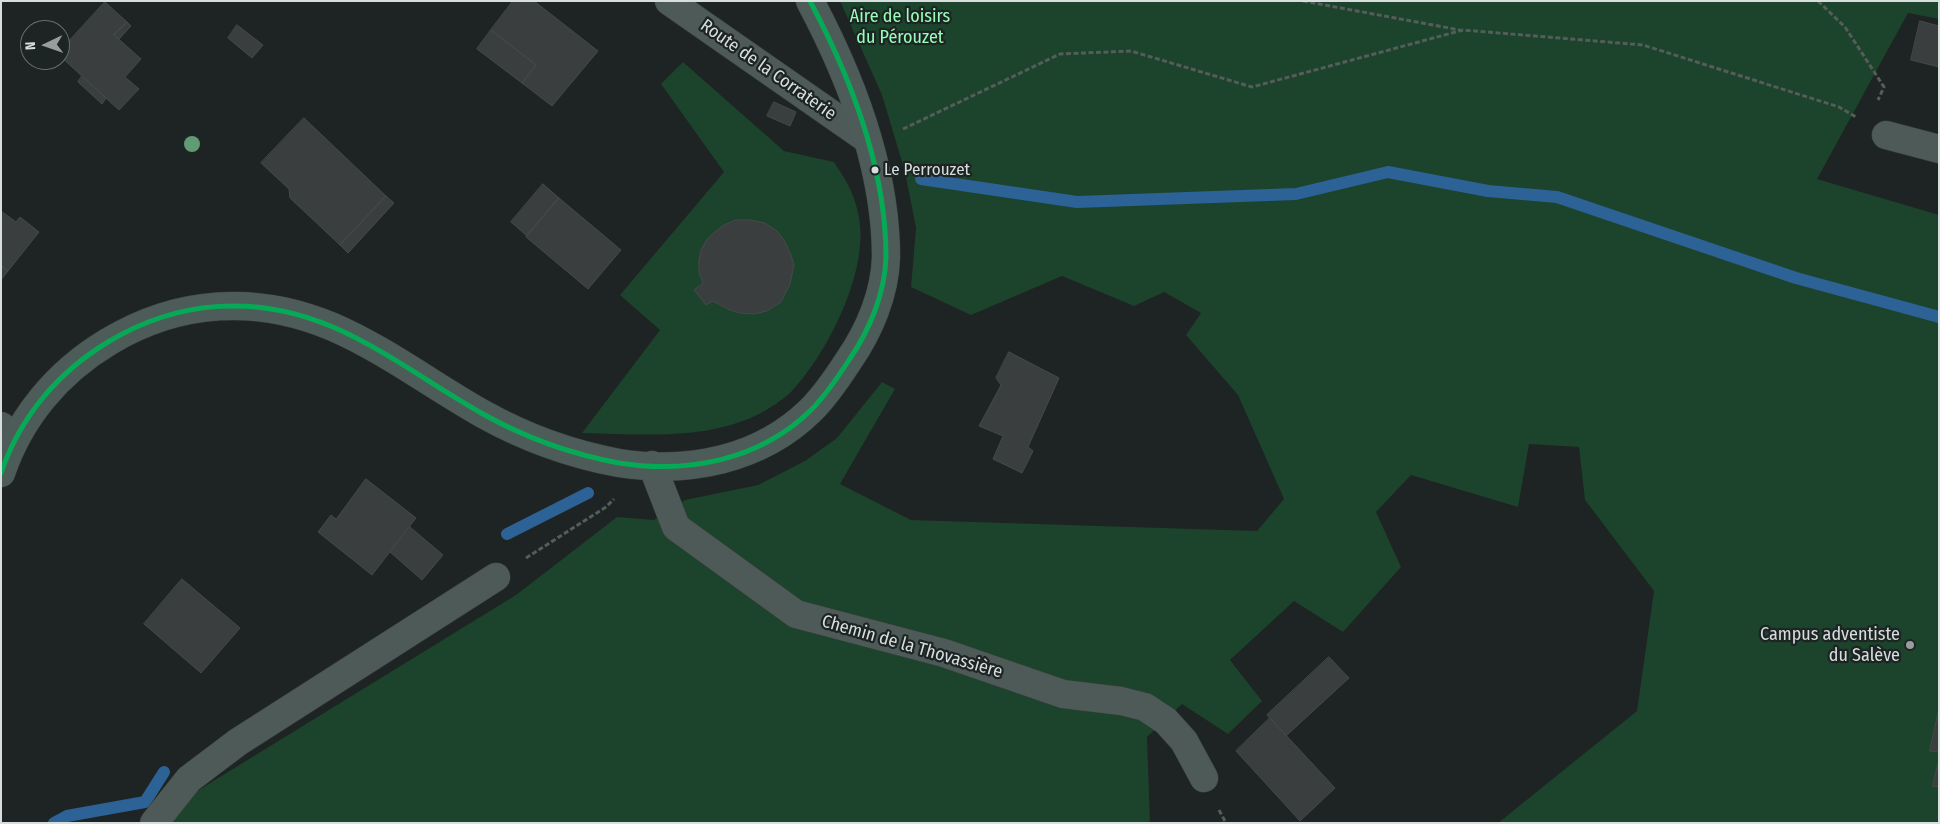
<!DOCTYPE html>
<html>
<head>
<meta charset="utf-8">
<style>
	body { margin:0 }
	#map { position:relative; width:1940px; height:824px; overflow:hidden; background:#1e2323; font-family:"Fira Sans Condensed",sans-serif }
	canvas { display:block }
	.frame { position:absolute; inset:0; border:2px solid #d8dddd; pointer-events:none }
	.north { position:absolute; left:20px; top:20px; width:50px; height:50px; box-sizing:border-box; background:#1d2424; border:1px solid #686e6e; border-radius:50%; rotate:267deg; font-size:14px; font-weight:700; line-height:20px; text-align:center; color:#d8dddd }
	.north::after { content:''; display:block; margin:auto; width:18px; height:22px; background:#979c9c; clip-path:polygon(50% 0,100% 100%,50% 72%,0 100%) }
</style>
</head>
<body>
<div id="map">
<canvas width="1940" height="824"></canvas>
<div class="frame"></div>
<div class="north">N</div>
</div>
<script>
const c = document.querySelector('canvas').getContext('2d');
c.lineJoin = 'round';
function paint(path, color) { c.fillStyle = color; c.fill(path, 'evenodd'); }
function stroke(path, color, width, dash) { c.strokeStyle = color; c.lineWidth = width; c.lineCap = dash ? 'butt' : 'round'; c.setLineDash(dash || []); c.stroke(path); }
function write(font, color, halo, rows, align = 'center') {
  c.font = font + ' "Fira Sans Condensed",sans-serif'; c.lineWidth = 4.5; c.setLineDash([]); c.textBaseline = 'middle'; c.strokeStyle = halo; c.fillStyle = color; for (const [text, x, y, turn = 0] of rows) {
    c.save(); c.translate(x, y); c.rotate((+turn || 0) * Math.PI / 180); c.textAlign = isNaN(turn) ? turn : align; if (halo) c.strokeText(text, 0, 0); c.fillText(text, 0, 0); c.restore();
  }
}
paint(new Path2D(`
	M840,1h1099v18l-31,-6 -91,166 122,36v608h-441l139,-112 17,-120 -69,-91 -6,-53 -50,-3 -11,63 -107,-32 -35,37 25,55 -58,65 -49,-31 -64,59 32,41 -34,33 -46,-30 -35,33 3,86h-980l14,-24 332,-204 101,-78 37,3 31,-20 73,-15 47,-24 32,-23 45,-56 13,7 -55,95 71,36 346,11 27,-32 -46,-104 -52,-60 15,-22 -37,-21 -30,14 -72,-30 -91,39 -60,-28 5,-59 -11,-56 -23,-77z
	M683,62l101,89 50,11c13,20 20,30 25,55 10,54 -31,136 -68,175 -7,7 -25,19 -34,23 -54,26 -118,19 -175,18l78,-103 -40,-35 104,-123 -63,-88z`), '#1c432b');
stroke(new Path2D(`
	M921,179l156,23 219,-8 92,-22 100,19 69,6 239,81 143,39
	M507,534l81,-41
	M54,823l13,-7 78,-14 19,-30`), '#2c6295', 12);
const building = new Path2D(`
	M513,1h21l64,50 -46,55 -30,-23 14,-18 -45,-35z
	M105,2l22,20 -13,13 27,24 -16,18 14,12 -20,21 -59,-54v-5z
	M1920,21l19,5v41l-28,-7z
	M127,22l4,4 -12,13 -5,-4z
	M237,25l26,20 -11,13 -24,-20z
	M491,30l45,35 -14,18 -45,-34z
	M82,76l24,22 -4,6 -24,-22z
	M774,102l22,10 -6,14 -23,-10z
	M304,118l82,78 -46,49 -50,-47 -1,-9 -28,-26z
	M543,184l16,14 -32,38 -16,-14z
	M386,196l8,7 -46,50 -8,-8z
	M559,198l62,52 -33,39 -62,-52z
	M1,211l15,11 4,-5 19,15 -31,39 -7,-5z
	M736,220h14l15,3 12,8 7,9 7,15 3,10 -4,19 -9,18 -14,9 -13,3 -14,-1 -10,-3 -17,-9 -7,4 -12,-15 9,-7 -4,-10v-13l2,-10 6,-11 15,-13z
	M1,266l7,5 -7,9z
	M1009,352l50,26 -31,69 5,4 -11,22 -29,-14 10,-23 -24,-10 22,-41 -5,-7z
	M366,479l50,39 -44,57 -54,-43 13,-17 5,4z
	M410,527l33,28 -21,25 -32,-28z
	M182,579l58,49 -39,45 -57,-49z
	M1329,657l20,21 -63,58 -19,-21z
	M1939,709v43l-9,-1z
	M1270,718l65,70 -35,33 -64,-70z
	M1939,759v28l-6,-1z`);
paint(building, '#3a3e3f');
stroke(building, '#46494a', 1);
const street = new Path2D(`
	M669,1l198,138
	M1886,135l53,14
	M1,426l15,11
	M652,465l24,62 120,87 148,39 119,41 58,7 24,6 21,14 18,20 20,37
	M154,823l35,-44 49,-37 258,-165`);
const secondary = new Path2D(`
	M1,473c19,-56 57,-101 107,-131 71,-43 150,-47 225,-15 53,23 100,59 150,87 43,24 87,40 136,49 69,11 141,-3 192,-53 15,-15 27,-33 38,-50 20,-29 36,-66 37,-103 0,-88 -35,-179 -76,-256`);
stroke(street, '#3d4040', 29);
stroke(secondary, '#3d4040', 29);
stroke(new Path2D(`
	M1303,1l157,29
	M1818,1l27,26 39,60 -6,13
	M903,129l157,-75 71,-3 121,36 211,-57 180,15 196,62 17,10
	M526,558l80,-51 8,-8
	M1219,810l7,13`), '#545d5a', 3, [5, 2.5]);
stroke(street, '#4e5a57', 28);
stroke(secondary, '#4e5c59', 28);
stroke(new Path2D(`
	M1,473c19,-56 57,-101 107,-131 71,-43 150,-47 225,-15 53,23 100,59 150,87 43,24 87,40 136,49 69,11 141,-3 192,-53 15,-15 27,-33 38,-50 20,-29 36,-66 37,-103 0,-88 -35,-179 -76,-256`), '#06aa56', 5);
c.fillStyle = '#619b74';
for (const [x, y] of [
	[192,144]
]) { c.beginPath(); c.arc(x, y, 8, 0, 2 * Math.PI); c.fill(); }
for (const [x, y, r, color] of [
	[875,170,4.5,"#d8dddd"],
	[1910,645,5,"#979c9c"]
]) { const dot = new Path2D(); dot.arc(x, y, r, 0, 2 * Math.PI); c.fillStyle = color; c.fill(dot); stroke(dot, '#1d2424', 2); }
write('17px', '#d8dddd', '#1d2424', [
	["Le Perrouzet",884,170]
], 'left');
write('18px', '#97feb7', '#1d2424', [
	["Aire de loisirs",900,17],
	["du Pérouzet",900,38]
]);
write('18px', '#d8dddd', '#1d2424', [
	["Route de la Corraterie",768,70,35],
	["Chemin de la Thovassière",912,647,16]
]);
write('18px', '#d8dddd', '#1d2424', [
	["Campus adventiste",1900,635],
	["du Salève",1900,656]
], 'right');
</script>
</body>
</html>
